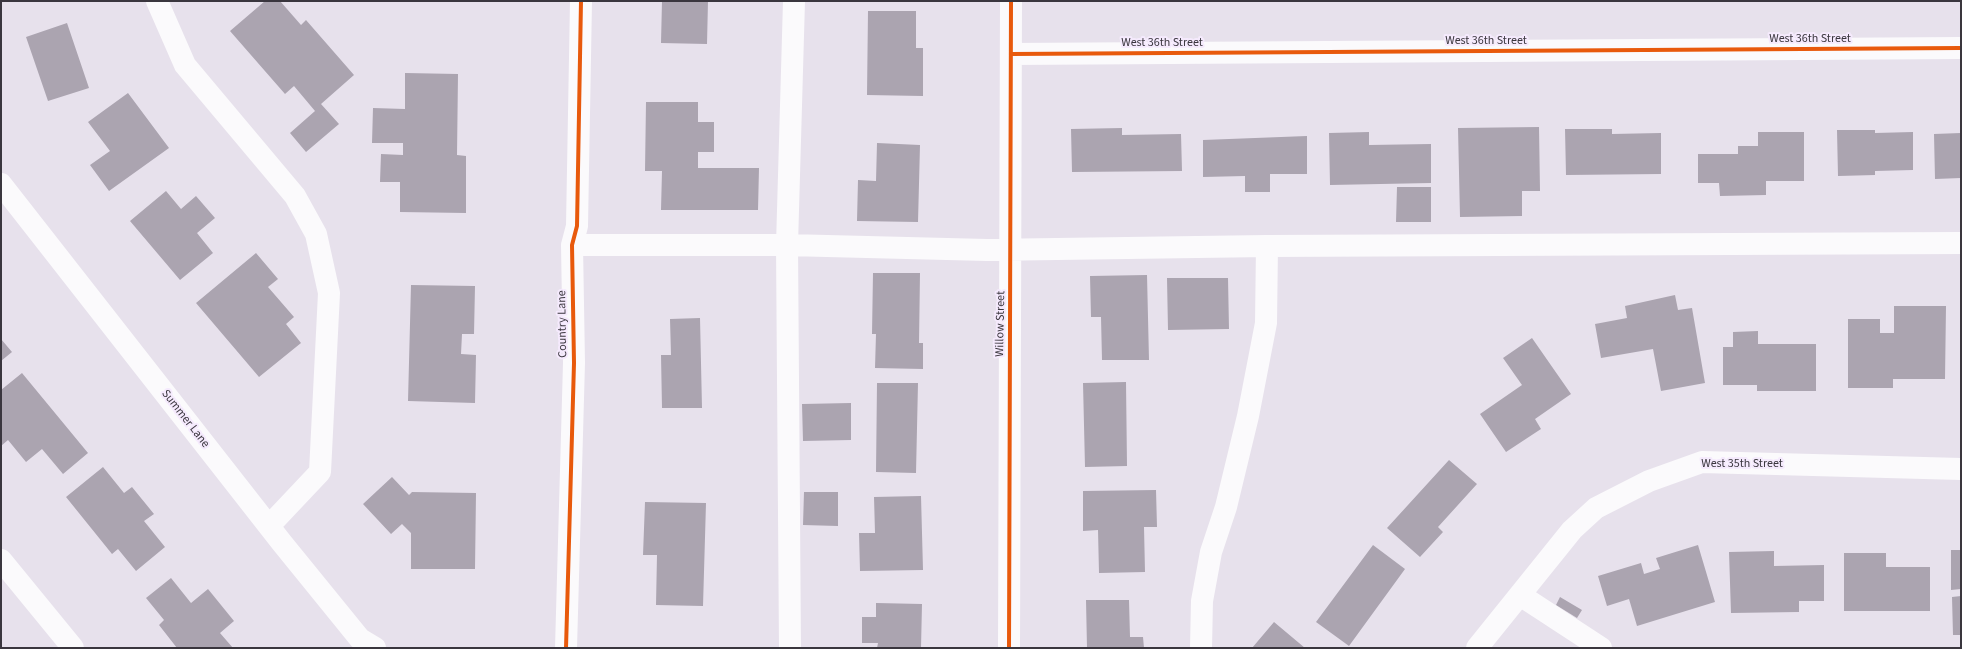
<!DOCTYPE html>
<html>
<head>
<meta charset="utf-8">
<style>
	body { margin:0 }
	#map { position:relative; width:1962px; height:649px; overflow:hidden; background:#e7e1ec; font-family:"Source Sans 3",sans-serif }
	canvas { display:block }
	.frame { position:absolute; inset:0; border:2px solid #3a363e; pointer-events:none }
</style>
</head>
<body>
<div id="map">
<canvas width="1962" height="649"></canvas>
<div class="frame"></div>
</div>
<script>
const c = document.querySelector('canvas').getContext('2d');
c.lineJoin = 'round';
function paint(path, color) { c.fillStyle = color; c.fill(path, 'evenodd'); }
function stroke(path, color, width, dash) { c.strokeStyle = color; c.lineWidth = width; c.lineCap = dash ? 'butt' : 'round'; c.setLineDash(dash || []); c.stroke(path); }
function write(font, color, halo, rows, align = 'center') {
  c.font = font + ' "Source Sans 3",sans-serif'; c.lineWidth = 4; c.setLineDash([]); c.textBaseline = 'middle'; c.strokeStyle = halo; c.fillStyle = color; for (const [text, x, y, turn = 0] of rows) {
    c.save(); c.translate(x, y); c.rotate((+turn || 0) * Math.PI / 180); c.textAlign = isNaN(turn) ? turn : align; if (halo) c.strokeText(text, 0, 0); c.fillText(text, 0, 0); c.restore();
  }
}
paint(new Path2D(`
	M265,1h15l21,24 5,-5 48,55 -33,29 18,20 -33,28 -16,-19 25,-22 -21,-25 -9,8 -55,-63z
	M662,1h46l-1,43 -46,-1z
	M868,11h48v37h7v48l-56,-1z
	M67,23l22,65 -41,13 -22,-64z
	M405,73l53,1 -1,81 9,1v57l-66,-1v-30h-20l1,-28 22,1v-12h-31l1,-35 32,1z
	M128,93l41,55 -60,43 -19,-26 20,-14 -22,-29z
	M646,102h52v20h16v30h-16v16h61l-1,42h-97l1,-39h-17z
	M1539,127l1,64h-18v25l-62,1 -2,-89z
	M1122,128v7l59,-1 1,37 -110,1 -1,-43z
	M1565,129h47v5l49,-1v41l-95,1z
	M1837,130h38v3l38,-1v38l-38,1v4l-37,1z
	M1369,132v13l62,-1v39l-101,2 -1,-52z
	M1758,132h46v49h-38v14l-46,1 -1,-13h-21v-29h40v-8h20z
	M1961,133v45l-26,1 -1,-45z
	M1307,136v38h-37v18h-25v-16l-42,1v-37z
	M877,143l43,2 -2,77 -61,-1 1,-41 18,1z
	M1397,187h34v35h-35z
	M166,191l15,18 15,-13 19,22 -18,15 16,20 -33,27 -50,-59z
	M256,253l22,26 -10,8 26,30 -8,7 15,19 -42,34 -63,-74z
	M873,273h47l-1,70h4v26l-48,-1 1,-34h-4z
	M1147,275l2,85h-47l-1,-43h-10l-1,-41z
	M1167,278h61l1,51 -61,1z
	M411,285l64,1 -1,48h-12l-1,20 15,1 -1,48 -67,-2z
	M1675,295l3,15 14,-2 13,75 -44,8 -8,-42 -52,9 -6,-34 32,-6 -2,-12z
	M1894,306h52l-1,73h-52v9h-45v-69h32v14h14z
	M700,318l2,90h-40l-1,-53h10l-1,-36z
	M1758,331v13h58v47h-59v-6h-34v-38h10v-15z
	M1532,338l39,56 -36,25 6,10 -35,23 -26,-38 42,-29 -19,-27z
	M1,339l11,13 -11,9z
	M22,373l66,80 -25,21 -21,-25 -16,13 -18,-22 -7,6v-56z
	M1126,382l1,84 -42,1 -2,-84z
	M877,383h41l-2,90 -40,-1z
	M851,403v37l-48,1 -1,-37z
	M1449,460l28,24 -39,43 5,5 -23,25 -33,-29z
	M103,467l21,26 8,-6 22,27 -10,7 21,26 -29,24 -18,-22 -6,5 -46,-57z
	M392,477l17,18 3,-3 64,1 -1,76h-64v-36l-9,-9 -11,10 -28,-30z
	M1156,490l1,37h-13l1,45 -46,1 -1,-43 -15,1v-40z
	M804,492h34v34l-35,-1z
	M921,496l2,74 -63,1 -1,-38h16l-1,-36z
	M645,502l61,1 -3,103 -47,-1 1,-50h-14z
	M1373,545l32,24 -56,77 -33,-24z
	M1698,545l17,57 -78,24 -8,-27 -22,7 -9,-30 43,-13 3,11 16,-5 -4,-11z
	M1951,550h10v39l-10,1z
	M1774,551v15l50,-1v36h-25v11l-68,1 -2,-61z
	M1844,553h42v14h44v44h-86z
	M171,578l20,25 17,-14 26,32 -14,12 13,15h-56l-18,-23 5,-5 -18,-22z
	M1961,596v39h-8l-1,-38z
	M1560,597l22,13 -5,8 -21,-13z
	M1086,600h43l1,37h13l1,11h-57z
	M876,603l46,1 -1,44h-44l1,-5h-16v-26h14z
	M1274,622l31,26h-53z`), '#aba4b0');
stroke(new Path2D(`
	M157,1l28,64 110,131 21,38 13,59 -9,179 -51,54
	M1011,54l950,-6
	M1,184l281,359 78,96 15,9
	M572,245h215l200,5 280,-4 694,-3
	M1,560l72,88
	M1520,595l81,53
	M566,648l8,-285 -2,-118 5,-19 4,-225
	M790,648l-3,-403 7,-244
	M1009,648l2,-647
	M1201,648l1,-47 9,-49 15,-45 22,-91 18,-93 1,-77
	M1477,648l95,-118 24,-22 53,-27 53,-19 259,7`), '#fbfafc', 22);
stroke(new Path2D(`
	M1011,54l950,-6
	M566,648l8,-285 -2,-118 5,-19 4,-225
	M1009,648l2,-647`), '#e8590c', 4);
write('12px', '#3a363e', '#f5eafd', [
	["West 36th Street",1810,39],
	["West 36th Street",1486,41],
	["West 36th Street",1162,43],
	["Country Lane",563,324,-91],
	["Willow Street",1001,324,-89],
	["Summer Lane",185,419,52],
	["West 35th Street",1742,464]
]);
</script>
</body>
</html>
